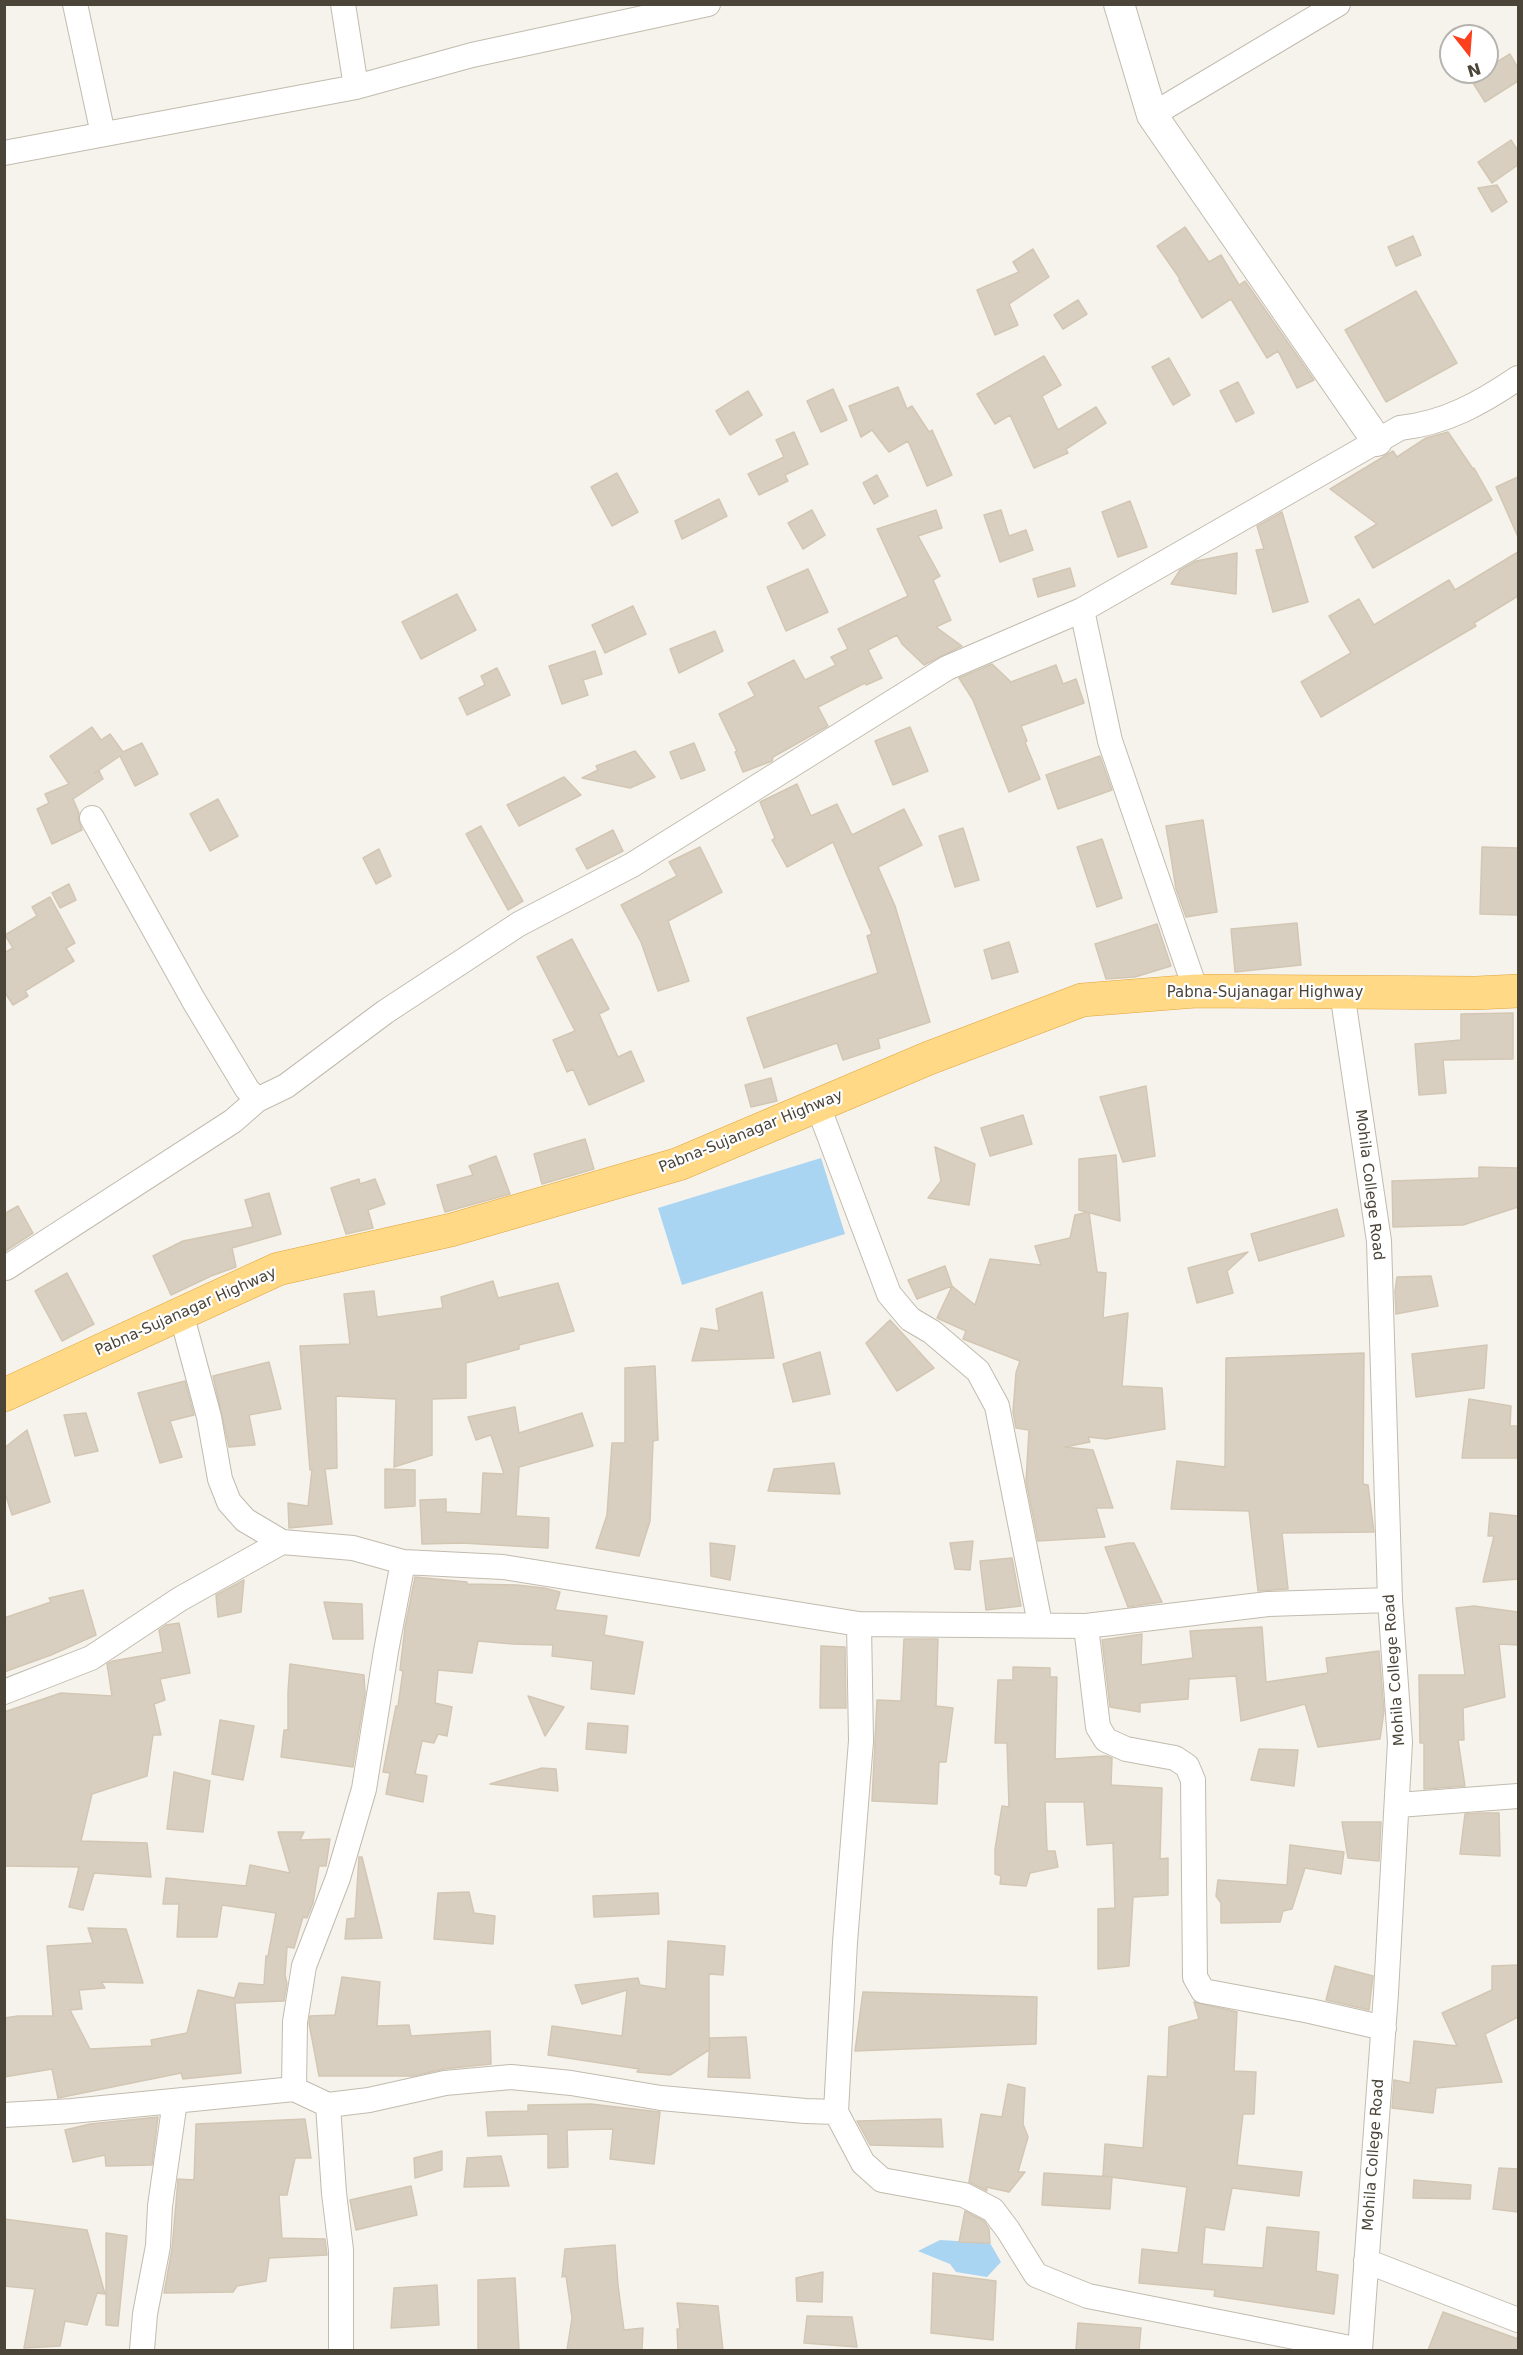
<!DOCTYPE html>
<html>
<head>
<meta charset="utf-8">
<style>
	body { margin:0 }
	#map { position:relative; width:1523px; height:2355px; overflow:hidden; background:#f6f3ec; font-family:"DejaVu Sans",sans-serif }
	canvas { display:block }
	.frame { position:absolute; inset:0; border:6px solid #4b4439; pointer-events:none }
	.north { position:absolute; left:1439px; top:24px; width:60px; height:60px; box-sizing:border-box; background:#fff; border:2px solid #b7b4b0; border-radius:50%; rotate:163deg; font-size:16px; font-weight:700; line-height:24px; text-align:center; color:#4b4439 }
	.north::after { content:''; display:block; margin:auto; width:21px; height:27px; background:#fc3f1d; clip-path:polygon(50% 0,100% 100%,50% 72%,0 100%) }
</style>
</head>
<body>
<div id="map">
<canvas width="1523" height="2355"></canvas>
<div class="frame"></div>
<div class="north">N</div>
</div>
<script>
const c = document.querySelector('canvas').getContext('2d');
c.lineJoin = 'round';
function paint(path, color) { c.fillStyle = color; c.fill(path, 'evenodd'); }
function stroke(path, color, width, dash) { c.strokeStyle = color; c.lineWidth = width; c.lineCap = dash ? 'butt' : 'round'; c.setLineDash(dash || []); c.stroke(path); }
function write(font, color, halo, rows, align = 'center') {
  c.font = font + ' "DejaVu Sans",sans-serif'; c.lineWidth = 4.5; c.setLineDash([]); c.textBaseline = 'middle'; c.strokeStyle = halo; c.fillStyle = color; for (const [text, x, y, turn = 0] of rows) {
    c.save(); c.translate(x, y); c.rotate((+turn || 0) * Math.PI / 180); c.textAlign = isNaN(turn) ? turn : align; if (halo) c.strokeText(text, 0, 0); c.fillText(text, 0, 0); c.restore();
  }
}
paint(new Path2D(`
	M821,1158l24,76 -163,51 -24,-77z
	M940,2240l50,3 11,19 -14,15 -31,-5 -6,-8 -32,-13z`), '#a9d4f2');
const building = new Path2D(`
	M1510,54l8,14v13l-33,21 -15,-24 10,-6h7v-4z
	M1511,140l7,11v14l-26,18 -14,-21z
	M1497,185l10,17 -15,10 -14,-24z
	M1185,227l24,35 12,-7 18,30 6,-4 69,99 -17,8 -19,-37 -11,7 -36,-59 -29,19 -23,-38 1,-1 -23,-33z
	M1413,236l8,19 -25,11 -8,-19z
	M1033,249l16,28 -40,27 9,21 -23,10 -18,-45 42,-18 -6,-10z
	M1416,291l41,72 -71,39 -41,-72z
	M1078,300l9,14 -24,15 -9,-14z
	M1044,356l17,29 -19,11 16,34 38,-23 10,16 -40,26 2,4 -34,15 -24,-53 -15,9 -18,-30z
	M1169,358l21,37 -17,10 -21,-38z
	M1238,382l16,31 -18,9 -16,-31z
	M898,387l9,22 5,-3 17,26 3,-2 20,45 -25,11 -19,-45 -19,11 -17,-22 -11,7 -12,-31z
	M833,389l14,31 -26,12 -14,-31z
	M748,391l14,24 -32,20 -14,-24z
	M794,432l14,32 -23,11 3,6 -29,14 -11,-21 36,-17 -8,-17z
	M1448,432l25,37 1,-1 18,32 -119,68 -18,-31 22,-13 -47,-35 63,-38 4,6 29,-19z
	M617,473l21,39 -26,14 -21,-39z
	M877,475l11,21 -14,8 -11,-21z
	M1518,477v60l-22,-50z
	M719,499l8,17 -45,23 -7,-18z
	M1130,501l17,46 -29,10 -16,-45z
	M812,510l13,25 -22,14 -15,-26z
	M936,510l6,18 -24,8 22,40 -7,4 18,40 -15,7 26,19 -38,19 -22,-21 -5,-9 -29,15 14,28 -16,7 -1,-2 -47,24 10,19 -55,31 -1,4 -29,11 -8,-20 2,-1 -18,-37 36,-18 -7,-13 46,-23 11,20 31,-15 -5,-8 17,-8 -10,-20 70,-33 -31,-67z
	M1001,510l8,26 17,-6 7,20 -33,12 -16,-47z
	M1282,512l26,90 -35,10 -17,-62 8,-1 -7,-23z
	M1518,552v44l-44,27 2,3 -155,91 -20,-35 50,-29 -22,-37 30,-17 15,26 75,-45 6,10z
	M1237,553l-1,41 -65,-10 9,-14 16,-9z
	M1070,568l5,18 -37,11 -5,-18z
	M808,569l20,43 -42,19 -19,-44z
	M457,594l19,36 -55,29 -19,-37z
	M633,606l13,28 -41,19 -13,-28z
	M715,631l8,20 -44,22 -9,-24z
	M595,651l7,23 -19,6 5,15 -26,9 -13,-38z
	M992,664l19,18 45,-17 7,19 13,-5 8,24 -63,23 6,15 -2,1 15,37 -31,13 -36,-92 -14,-22z
	M497,668l13,27 -43,20 -8,-17 26,-13 -4,-9z
	M92,727l9,13 9,-6 13,18 19,-9 16,31 -23,12 -15,-30 -25,17 4,-2 4,8 -30,20 6,14 -1,5 4,12 -30,14 -15,-35 12,-6 -4,-9 24,-10 -19,-28z
	M910,727l18,44 -35,14 -18,-44z
	M694,743l11,27 -24,9 -11,-27z
	M635,751l20,26 -25,11 -48,-10 16,-8 -2,-4z
	M1100,756l12,34 -54,19 -12,-34z
	M564,777l17,18 -62,31 -12,-21z
	M797,784l14,32 26,-12 15,31 52,-26 18,36 -44,22 17,39 35,116 -52,17 2,9 -37,12 -6,-17 -73,25 -17,-50 131,-45 -11,-37 5,-2 -39,-92 -46,25 -15,-27 3,-2 -15,-36z
	M218,799l20,37 -28,15 -20,-37z
	M1203,820l14,92 -31,5 -10,-28 -10,-63z
	M481,826l42,75 -15,9 -42,-76z
	M963,828l16,52 -24,7 -16,-51z
	M613,830l10,21 -36,18 -11,-20z
	M1102,839l20,59 -25,9 -20,-60z
	M700,847l22,45 -54,29 21,60 -31,10 -17,-49 -20,-37 56,-29 -8,-14z
	M1482,847l36,1v67l-38,-1z
	M379,849l12,27 -15,8 -13,-26z
	M69,884l7,16 -16,8 -8,-15z
	M50,897l25,46 -9,5 8,13 -49,30 3,5 -15,9 -9,-14v-38l9,-5 -8,-13 32,-19 -5,-9z
	M1297,923l4,42 -66,7 -4,-43z
	M1157,924l14,42 -36,11 -29,2 -11,-35z
	M572,939l37,70 -10,5 19,43 13,-6 13,30 -55,24 -16,-36 -6,3 -14,-32 22,-9 -38,-74z
	M1009,942l9,30 -26,7 -8,-29z
	M1513,1013v46l-70,1 3,33 -27,2 -4,-51 46,-4v-26z
	M771,1078l6,23 -26,6 -6,-22z
	M1146,1086l9,70 -32,6 -23,-65z
	M1023,1115l9,29 -42,12 -9,-28z
	M585,1139l9,30 -52,15 -8,-30z
	M935,1147l40,17 -6,41 -41,-7 13,-17z
	M1116,1155l4,66 -41,-11v-51z
	M496,1156l14,38 -65,18 -8,-27 36,-10 -4,-9z
	M1479,1167l39,1v39l-55,18 -70,2 -1,-46 87,-3z
	M359,1179l1,5 15,-5 10,25 -17,6 5,18 -27,6 -15,-46z
	M269,1193l12,41 -49,14 4,19 -25,9 -40,19 -18,-39 30,-15 70,-14 -8,-27z
	M18,1206l15,27 -29,19v-38z
	M1337,1209l7,27 -85,25 -8,-27z
	M1089,1212l8,60 9,1 -3,45 25,-5 -6,73 40,2 3,41 -59,10 -18,-2 2,5 -25,5 28,3 20,58h-17l9,29 -67,4 -12,-60 3,-51 -13,-2 -3,-16 3,-39 4,-12 -57,-22 3,-8 -29,-13 15,-32 23,19 15,-46 51,6 -6,-19 35,-8 5,-23z
	M1248,1252l-21,19 6,22 -36,10 -9,-35z
	M945,1266l7,20 -35,13 -9,-19z
	M67,1273l27,51 -32,17 -27,-50z
	M1431,1276l7,30 -42,8 -1,-23 2,-14z
	M493,1281l5,17 60,-15 16,48 -55,14v4l-53,14v35l-34,1v56l-38,12 2,-68 -60,-3 1,72 -12,1 7,55 -43,4 -1,-25 20,3 4,-36h-2l-10,-124 50,-2 -6,-50 30,-3 3,26 66,-9 -2,-11z
	M762,1292l12,66 -82,3 9,-33 18,3 -3,-22z
	M890,1320l44,48 -37,23 -31,-48z
	M1487,1345l-3,43 -68,9 -4,-43z
	M820,1352l10,42 -37,8 -10,-38z
	M1364,1353l-1,131 5,1 6,47 -92,1 6,56 -30,2 -9,-80 -78,-2 6,-48 48,6 1,-109z
	M269,1362l12,47 -32,6 6,30 -26,2 -16,-71z
	M655,1366l3,74 -5,1 -3,80 -11,35 -43,-8 11,-33 5,-72h13v-75z
	M185,1381l9,34 -24,6 12,36 -22,6 -22,-70z
	M1469,1399l42,7 -1,20h8v32h-56z
	M515,1407l4,26 63,-20 11,33 -74,21 -3,49 33,2 -1,30 -86,-5 -40,1 -2,-44 26,-1v13l35,2 2,-41 21,1 -13,-39 -15,5 -8,-23z
	M86,1413l12,38 -23,5 -11,-41z
	M27,1430l23,72 -38,13 -8,-25v-42z
	M834,1463l6,31 -72,-3 6,-22z
	M385,1469l30,1v36l-30,2z
	M1490,1513l28,3v63l-35,3 11,-46h-6z
	M973,1541l-3,29 -15,-1 -5,-26z
	M710,1543l25,3 -5,34 -19,-4z
	M1128,1543h6l28,59 -34,5 -23,-60z
	M1012,1558l9,48 -35,4 -6,-49z
	M415,1577l52,5v2l50,1 27,3 16,4 -5,18 52,6 -3,19 39,7 -9,52 -43,-5 2,-28 -41,-5 1,-11 -40,-1 -35,-3 -6,32 -34,-3 -3,33 17,4 -5,29 -9,-2 -4,9 -12,-2 -7,33 12,2 -4,26 -37,-8 4,-21 -7,-1 13,-66h2l5,-35 -3,-1 5,-43z
	M244,1580l-3,32 -23,5 -2,-22z
	M83,1590l13,45 -45,20 -47,17v-54l47,-16 -2,-4z
	M324,1602l38,2 1,35h-30z
	M1474,1606l44,6v33l-19,-1 6,53 -42,11 1,32h-6l7,46 -41,3v-46h-4l-1,-68h46l-9,-67z
	M179,1623l11,50 -30,6 5,21 -11,4 7,31h-8l-6,41 -55,18 -11,47 66,2 4,34 -57,-4 -11,37 -14,-3 10,-40 -75,-1v-154l57,-19 51,3 -5,-32 6,-3 50,-9 -4,-22 7,-5z
	M1262,1627l4,55 62,-9 -2,-15 53,-7 5,60 -4,28 -62,8 -13,-43 -64,17 -5,-45 -47,3 -1,20 -48,4v9l-30,-5 -8,-67 40,-6 -1,31 52,-7 -3,-27z
	M904,1639h34l-2,67 17,2 -7,54h-7l-2,42 -65,-3 5,-101 24,1z
	M821,1646l24,1 1,61h-26z
	M290,1664l74,11 1,19 -12,73 -72,-10 3,-27h4v-38z
	M1013,1667l37,1v9h7l-2,82 51,-3 6,2 -1,27 51,3 -2,71 8,-1v37l-35,2 -4,69 -31,3v-60l17,-1 -2,-65 -26,2 -3,-43h-39l2,49h8l3,16 -28,6 -4,13 -26,-2 1,-8 -6,-2v-25l7,-43 7,1 -2,-64h-12l3,-63h15z
	M528,1696l36,11 -19,29z
	M220,1720l34,6 -11,54 -31,-6z
	M588,1723l40,3 -2,27 -40,-4z
	M1259,1749l39,1 -4,36 -43,-6z
	M542,1768l14,1 2,22 -68,-7z
	M174,1772l36,9 -7,51 -36,-3z
	M1479,1813h20l1,43 -40,-2 5,-40z
	M1342,1822h39l-2,39 -31,-3z
	M278,1832h26l-4,8 30,-1 -4,27h-7l-6,37 -6,15 -4,-1 -9,31 -7,-1 -2,28 2,9 -3,17 -49,2 6,70 -58,6 -2,-6 -123,25 -6,-29 -48,8v-59l14,-2h35l-6,-70 46,-3 -5,-15 38,1 17,54 -42,-1 4,6 -26,2 3,19 -12,1 20,39 62,-3 -1,-6 36,-7 11,-43 36,8v2l5,-17 25,2 2,-29h2l8,-43 -54,-8 -5,32h-40l2,-33h-16l3,-26 80,8 4,-21 40,8z
	M1290,1845l54,7 -3,22 -36,-6 -13,41 -9,2 -3,11 -59,1v-20l-5,-7 2,-16 69,5z
	M359,1857h3l20,81 -37,1 2,-20 8,-1z
	M469,1892l5,21 21,3 -2,28 -59,-5 4,-46z
	M658,1893l1,21 -65,3 -1,-21z
	M668,1941l57,5 -2,29 -14,-1v76l-39,25 -33,-3 2,-3 -91,-14 4,-29 70,10 5,-46 -45,14 -7,-19 63,-7 2,7 26,4z
	M1518,1965v52l-33,17 17,48 -66,6 -3,25 -41,-5 2,-28 16,3 4,-42 43,5 -15,-33 50,-23v-24z
	M1335,1966l38,10 -4,34 -43,-10z
	M342,1977l38,5 -3,44 32,-1 2,11 79,-5 1,33 -47,5 -31,7h-94l-10,-53 1,-7 25,-1z
	M863,1992l174,5 -1,47 -181,7z
	M1194,2002l43,10 -3,59 22,1 -2,42h-11l-6,51 65,7 -3,24 -67,-8 -8,42 -19,-3 -3,37 61,4 4,-41 52,5 -3,39 22,4 -4,39 -120,-18 1,-6 -76,-7 3,-34 36,4 9,-66 -84,-11 2,-32 38,4 5,-72 19,1 2,-50 30,-8z
	M746,2037l4,41 -42,-1 2,-39z
	M1008,2084l17,4 -2,36 5,13 -10,35h7l-16,20 -23,-5 1,4 -18,-9 12,-68 21,3z
	M591,2104l69,8 -6,52 -44,-5 3,-30 -46,1 1,37 -20,1v-34l-60,2 -2,-24 42,-1v-6z
	M158,2117l-6,48 -46,1 -1,-11 -32,7 -8,-32 25,-6z
	M305,2119l6,39h-16l-8,37h-8l3,43 43,1 2,16 -58,3 -3,23 -29,5 -4,6 -69,1 8,-44 6,-70 16,1 2,-56z
	M941,2119l2,28 -73,-2 -13,-24z
	M442,2151v19l-27,8 -1,-20z
	M501,2156l8,30 -45,1 3,-29z
	M1499,2168l19,1v43l-25,-3z
	M1044,2173l68,4 -2,32 -68,-4z
	M1414,2180l57,5 -1,14 -57,-1z
	M411,2186l6,29 -61,15 -6,-30z
	M965,2211l19,10 5,8 1,14 -31,-1z
	M4,2219l83,11 18,64 -8,-1 -10,32 -22,-4 -5,25 -36,2 11,-59 -31,-3z
	M106,2233l21,3 -9,90 -12,-1z
	M615,2245l3,40 6,45 19,-2 -1,22h-75l5,-32 -6,-42 -4,1 3,-28z
	M823,2272l-1,30 -25,-1 -1,-23z
	M933,2273l63,8 -3,59 -62,-7z
	M515,2278l4,72h-41v-70z
	M437,2285l2,40 -48,3 3,-40z
	M677,2303l41,3 5,44h-45l-1,-21h3z
	M1443,2312l75,27v11h-90z
	M807,2316l45,1 5,30 -53,-4z
	M1078,2323l63,5 -2,22h-63z`);
paint(building, '#d8cfc1');
stroke(building, '#d3c7b4', 1.5);
const minor = new Path2D(`
	M75,4l28,130
	M343,4l13,83
	M1152,115l186,-111
	M4,153l352,-66 116,-32 236,-51
	M1082,610l28,131 86,250
	M92,818l102,183 53,88 10,11 29,-14 99,-74 134,-88 113,-59 315,-197 135,-58 318,-182c46,-5 81,-25 118,-50
	M1342,992l37,249 11,359 10,142 -14,251 -26,357
	M818,1106l71,188 21,25 22,13 46,39 19,35 43,218
	M6,1268l227,-147 24,-21
	M181,1313l28,104 11,62 9,23 16,18 37,22
	M1086,1626l12,101 8,13 20,9 49,9 12,8 6,14 2,197 8,14 107,20 74,17
	M4,1692l87,-34 89,-59 102,-57 71,6 50,14 100,5 356,57 227,2 182,-22 122,-4
	M1398,1805l120,-9
	M294,2089l1,-67 9,-56 34,-88 26,-89 22,-138 17,-89
	M328,2105l6,88 7,57v100
	M836,2112l9,-170 16,-201 -2,-117
	M4,2115l68,-4 222,-22 34,16 41,-5 76,-17 66,-6 60,6 90,15 144,13 31,1 27,51 19,17 82,15 29,15 15,20 28,45 52,21 272,54
	M1366,2261l152,59
	M142,2350l3,-36 13,-68 2,-40 15,-105`);
const tertiary = new Path2D(`
	M1119,4l33,111 225,326`);
const trunk = new Path2D(`
	M4,1395l274,-126 173,-39 228,-66 250,-106 153,-58 114,-9 280,2 42,-2`);
stroke(minor, '#c2bbae', 26);
stroke(tertiary, '#c2bbae', 32);
stroke(trunk, '#e0a43c', 34);
stroke(minor, '#fff', 24);
stroke(tertiary, '#fff', 30);
stroke(trunk, '#ffd985', 33);
write('15px', '#4b4439', '#fff', [
	["Pabna-Sujanagar Highway",1265,993],
	["Pabna-Sujanagar Highway",751,1132,-22],
	["Mohila College Road",1369,1185,83],
	["Pabna-Sujanagar Highway",186,1312,-24],
	["Mohila College Road",1395,1670,-94],
	["Mohila College Road",1374,2155,-86]
]);
</script>
</body>
</html>
